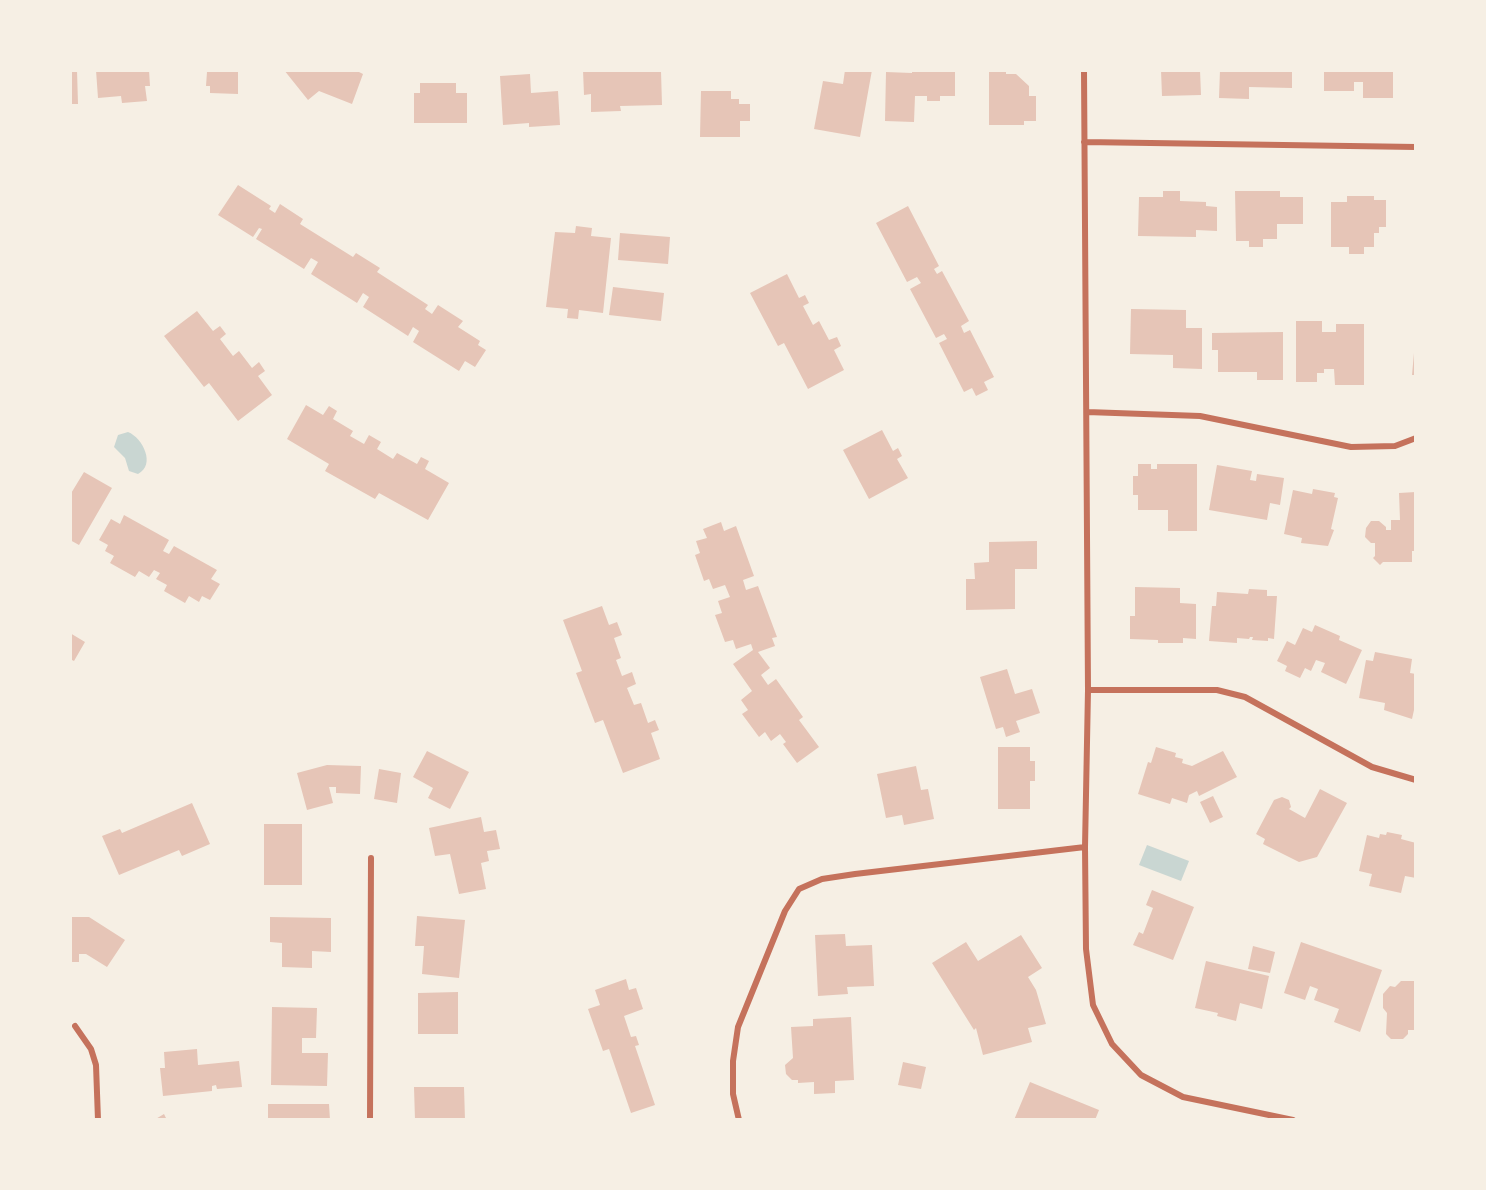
<!DOCTYPE html>
<html>
<head>
<meta charset="utf-8">
<style>
	body { margin:0 }
	#map { position:relative; width:1486px; height:1190px; overflow:hidden; background:#f6efe4; font-family:"Noto Sans",sans-serif }
	canvas { display:block }
	.frame { position:absolute; inset:0; border:72px solid #f6efe4; pointer-events:none }
</style>
</head>
<body>
<div id="map">
<canvas width="1486" height="1190"></canvas>
<div class="frame"></div>
</div>
<script>
const c = document.querySelector('canvas').getContext('2d');
c.lineJoin = 'round';
function paint(path, color) { c.fillStyle = color; c.fill(path, 'evenodd'); }
function stroke(path, color, width, dash) { c.strokeStyle = color; c.lineWidth = width; c.lineCap = dash ? 'butt' : 'round'; c.setLineDash(dash || []); c.stroke(path); }
paint(new Path2D(`
	M128,432c15,6 28,33 10,42l-9,-3 -4,-13 -11,-11 4,-12z
	M1147,845l42,16 -8,20 -42,-16z`), '#c9d6d2');
paint(new Path2D(`
	M70,70h7l1,34h-8z
	M96,70h53l1,16h-5l2,15 -25,2 -1,-7 -23,2z
	M211,70h27v24l-28,-1v-7h-4l1,-14h5z
	M284,70h71l8,4 -11,30 -33,-13 -11,9z
	M583,70h36v2l42,-1 1,34 -42,1 1,5 -30,1v-18l-7,1z
	M845,70h27l-12,67 -46,-8 9,-48 20,3z
	M912,70h43v26h-15v5h-13v-5h-12l-1,26 -29,-1 1,-49 26,1z
	M989,70h17v4h10l13,12v10h7v25h-12v4h-35z
	M1161,70h39l1,25 -39,1z
	M1220,70h72v18l-43,-1v12l-30,-1z
	M1324,70h69v28h-30v-16h-9v9h-30z
	M530,74l1,19 27,-2 2,34 -31,2v-4l-26,2 -3,-49z
	M420,83h36v10h11v30h-53v-30h6z
	M701,91h30v8h8v5h11v17h-10v16h-40z
	M238,185l33,21 -2,3 6,4 5,-9 23,15 -3,5 53,33 3,-4 24,15 -3,4 51,33 -3,4 7,5 6,-9 25,16 -5,6 22,14 -2,4 8,5 -11,17 -10,-6 -6,10 -46,-29 6,-11 -6,-4 -5,9 -45,-29 6,-10 -6,-4 -6,10 -46,-29 7,-12 -7,-4 -7,11 -48,-30 6,-10 -3,-1 -6,9 -35,-22z
	M1163,191h17v10l26,1v4l11,1v24l-21,-1v7l-58,-1 1,-39h24z
	M1235,191h45v6h23v27h-26v15h-14v8h-14v-6h-13z
	M1347,196h27v4h12v27h-7v6h-5v14h-10v7h-15v-7h-18v-45h16z
	M908,206l31,60 -5,3 3,5 5,-3 27,50 -8,5 3,7 6,-3 24,47 -10,5 4,8 -12,6 -4,-8 -8,4 -25,-49 8,-4 -3,-5 -8,4 -26,-49 11,-6 -4,-6 -10,5 -31,-59z
	M576,226l16,2 -1,8 20,2 -8,75 -24,-3 -1,9 -11,-1 1,-9 -22,-2 9,-75 20,1z
	M620,233l50,4 -2,27 -50,-4z
	M787,274l12,24 6,-3 4,8 -6,3 10,19 6,-4 10,19 8,-3 4,9 -7,4 10,20 -36,19 -24,-46 -6,3 -28,-53z
	M613,287l51,6 -3,28 -52,-6z
	M1131,309l55,1v18h16v41l-29,-1v-13l-43,-1z
	M197,311l16,20 7,-5 6,8 -6,5 13,17 6,-5 13,17 7,-6 6,9 -7,5 14,19 -34,26 -29,-38 -5,4 -40,-51z
	M1296,321h26v11h14v-8h28v61h-29l-1,-16h-10v4h-7v9h-21z
	M1283,332v48h-26v-8h-39v-22h-6v-17z
	M1414,353l2,1v21h-4z
	M306,405l17,10 6,-9 8,5 -4,8 20,12 -3,5 14,8 5,-9 12,7 -4,7 16,10 4,-6 20,11 4,-7 8,4 -4,8 24,14 -21,37 -49,-27 -4,6 -50,-28 4,-7 -42,-25z
	M882,430l11,21 5,-3 4,8 -5,3 11,19 -39,21 -26,-49z
	M1138,464h13v5h6v-5h40v67h-29v-21h-30v-15h-5v-19h5z
	M1217,465l35,6 -2,9 6,1 1,-7 27,4 -4,27 -10,-2 -3,17 -58,-10z
	M84,472l28,16 -33,57 -9,-5v-45z
	M1313,489l22,4 -1,4 4,1 -7,31 3,1 -6,16 -27,-3 1,-5 -18,-4 9,-44 19,4z
	M1416,492v59h-4v11h-29l-3,3 -7,-7 2,-2v-13h-4l-6,-6 1,-9 5,-7h8l7,6v3h5v-10h9l-1,-27z
	M124,515l45,25 -6,11 6,3 5,-8 43,24 -6,9 9,5 -10,16 -8,-4 -3,6 -10,-6 -4,7 -21,-12 3,-6 -11,-6 4,-6 -6,-3 -5,7 -10,-6 -4,6 -25,-14 4,-7 -9,-5 3,-6 -9,-5 12,-21 9,5z
	M721,522l3,9 12,-5 18,50 -11,4 3,10 12,-4 19,51 -5,1 3,8 -17,6 12,16 -9,7 7,10 8,-6 27,38 -4,3 20,27 -22,16 -14,-19 3,-2 -6,-8 -9,7 -6,-9 -6,5 -17,-23 6,-4 -7,-10 11,-9 -19,-27 20,-14 -2,-6 -15,5 -3,-9 -8,2 -10,-27 7,-2 -4,-12 12,-4 -5,-12 -12,4 -4,-10 -5,2 -9,-26 5,-2 -4,-12 11,-3 -4,-9z
	M1037,541v28h-22v40l-49,1v-31h9l-1,-16 15,-1v-20z
	M1135,587l45,1v15l16,1v35l-13,-1v5h-25v-3l-28,-1v-23h5z
	M1249,589l18,1v6h10l-3,43 -6,-1v3l-16,-1 1,-3h-3l-1,2 -12,-1v5l-28,-2 3,-35h4l1,-14 31,2z
	M602,606l7,19 8,-3 5,13 -8,3 7,20 -5,2 6,16 10,-4 4,12 -9,4 7,17 7,-2 7,20 7,-3 4,10 -8,3 9,26 -37,14 -20,-53 -8,3 -19,-50 6,-2 -19,-51z
	M1315,625l25,11 -1,4 23,10 -16,34 -25,-12 4,-9 -9,-3 -5,11 -6,-3 -5,10 -15,-7 2,-5 -10,-5 10,-20 8,4 8,-17 9,4z
	M70,633l15,9 -11,19 -4,-2z
	M1375,652l37,7 -2,14 6,1v27l-4,18 -28,-9 1,-7 -26,-5 7,-38 7,1z
	M1007,669l8,25 17,-5 8,24 -24,8 4,11 -14,5 -3,-10 -7,2 -16,-52z
	M998,747h32v14h5v20h-5v28h-32z
	M1156,747l20,6 -1,4 8,2 -1,4 10,3 31,-15 14,26 -38,19 -2,-5 -8,4 -2,8 -15,-5 -2,6 -32,-10 10,-32 3,1z
	M427,751l42,21 -19,37 -22,-11 5,-10 -20,-11z
	M327,765l34,1 -1,28 -24,-1v-6h-7l4,16 -26,7 -10,-37z
	M916,766l5,24 7,-1 6,30 -30,6 -2,-10 -16,3 -9,-44z
	M379,769l22,4 -4,30 -23,-4z
	M1320,789l27,14 -30,54 -18,5 -36,-18 2,-5 -9,-5 18,-34 8,-3 7,3 2,7 -2,2 16,9z
	M1213,796l10,21 -13,6 -10,-21z
	M192,803l18,41 -28,12 -3,-6 -60,25 -17,-39 18,-7 2,4z
	M481,817l3,15 12,-2 4,19 -13,2 2,10 -8,2 5,26 -27,5 -9,-40 -15,2 -6,-28z
	M264,824h38v61h-38z
	M1387,832l15,3 -1,4 15,4v35l-11,-2 -4,17 -32,-7 3,-12 -13,-3 8,-36 12,3 1,-4 6,1z
	M1152,890l42,17 -21,53 -40,-15 6,-13 4,2 10,-26 -7,-3z
	M417,916l48,4 -6,58 -37,-4 2,-28h-9z
	M70,917h19l36,23 -18,27 -21,-13h-7v8h-9z
	M270,917l61,1v34l-19,-1v17l-30,-1v-24l-12,-1z
	M845,934l1,12 26,-1 2,41 -27,1 1,7 -30,2 -3,-61z
	M1021,935l21,33 -14,9 8,13 10,34 -18,4 4,14 -49,13 -7,-27 -2,2 -42,-67 34,-21 12,19z
	M1301,942l81,28 -22,62 -26,-10 5,-13 -25,-9 4,-11 -8,-3 -5,14 -21,-7z
	M1253,946l22,6 -5,21 -22,-4z
	M1206,961l63,15 -7,33 -22,-6 -4,18 -19,-5 1,-3 -23,-5z
	M626,979l3,11 7,-2 7,21 -19,7 7,21 5,-1 3,9 -4,1 20,59 -24,8 -22,-64 -6,2 -15,-42 12,-4 -5,-15z
	M1401,981h15v49h-8v4l-5,5h-12l-5,-5 1,-21 -4,-5v-14l7,-8 5,1z
	M458,992v42h-40v-41z
	M272,1007l45,1 -1,30h-14v15h26l-1,33 -56,-1z
	M851,1017l3,63 -19,1v12l-21,1v-12l-16,1v-3h-6l-6,-6 -1,-9 8,-7 -2,-31 22,-1v-7z
	M197,1049l1,16 41,-4 3,26 -25,2 -1,-4 -4,1v5l-49,5 -3,-28h5l-1,-16z
	M903,1062l23,5 -5,22 -23,-4z
	M1030,1082l69,28 -4,10h-81z
	M414,1087h50l1,33h-50z
	M268,1104h61l1,16h-62z
	M164,1114l3,6h-13z`), '#e6c5b7');
stroke(new Path2D(`
	M1084,70l4,620 -3,157 1,102 7,56 19,39 29,31 42,22 110,23
	M1084,142l332,5
	M1087,412l113,4 151,31 44,-1 21,-8
	M1088,690h129l28,7 127,70 44,13
	M75,1026l16,23 5,16 2,55
	M370,1120l1,-262
	M739,1120l-6,-26v-33l5,-34 47,-116 14,-22 23,-10 33,-5 230,-27`), '#c5725c', 6);
</script>
</body>
</html>
